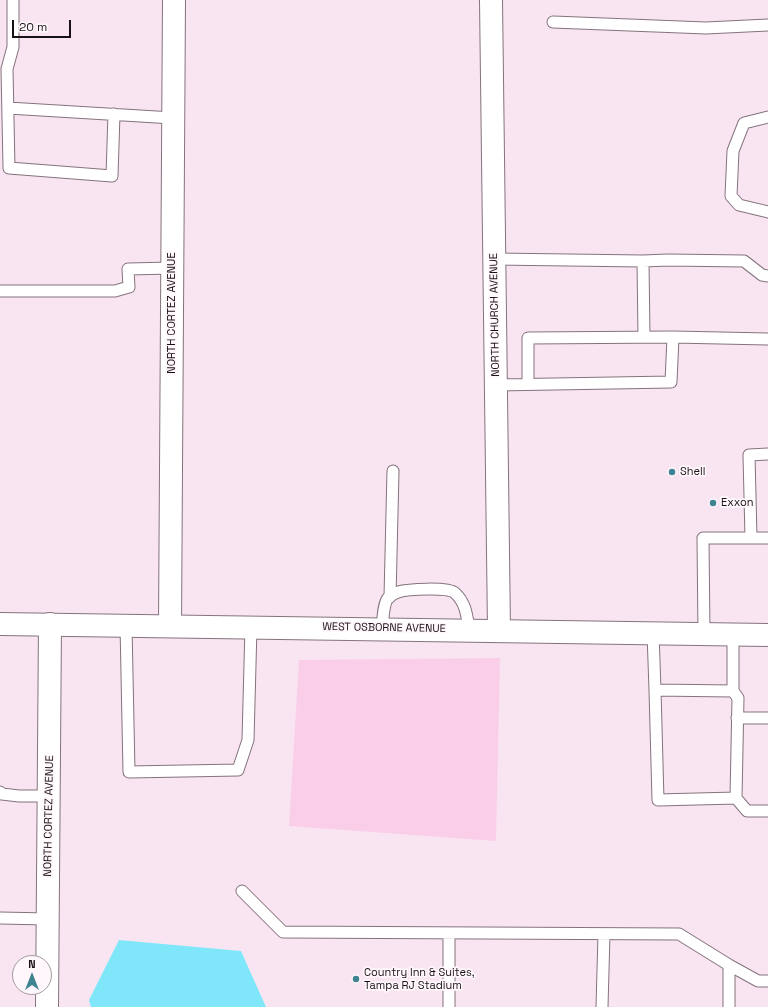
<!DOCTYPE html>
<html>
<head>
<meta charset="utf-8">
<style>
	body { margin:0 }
	#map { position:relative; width:768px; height:1007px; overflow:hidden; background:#f9e5f1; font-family:"Space Grotesk",sans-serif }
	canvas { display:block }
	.north { position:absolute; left:12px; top:955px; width:40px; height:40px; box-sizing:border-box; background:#fff7fb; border:1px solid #a39b9f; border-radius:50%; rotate:0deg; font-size:11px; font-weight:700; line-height:16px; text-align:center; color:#181115 }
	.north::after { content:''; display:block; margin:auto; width:14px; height:18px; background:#3e8490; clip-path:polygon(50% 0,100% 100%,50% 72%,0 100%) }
	.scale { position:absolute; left:12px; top:20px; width:59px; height:18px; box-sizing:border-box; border:2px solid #181115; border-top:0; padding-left:5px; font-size:12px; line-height:14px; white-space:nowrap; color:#181115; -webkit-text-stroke:3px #fff7fb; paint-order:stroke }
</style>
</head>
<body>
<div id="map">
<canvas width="768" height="1007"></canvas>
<div class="north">N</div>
<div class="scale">20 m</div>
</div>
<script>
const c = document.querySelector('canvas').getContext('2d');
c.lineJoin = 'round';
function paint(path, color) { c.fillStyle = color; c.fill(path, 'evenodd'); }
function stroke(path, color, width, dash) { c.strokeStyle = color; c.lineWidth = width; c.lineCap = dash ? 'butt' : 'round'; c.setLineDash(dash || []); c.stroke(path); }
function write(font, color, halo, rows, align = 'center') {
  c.font = font + ' "Space Grotesk",sans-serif'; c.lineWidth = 3.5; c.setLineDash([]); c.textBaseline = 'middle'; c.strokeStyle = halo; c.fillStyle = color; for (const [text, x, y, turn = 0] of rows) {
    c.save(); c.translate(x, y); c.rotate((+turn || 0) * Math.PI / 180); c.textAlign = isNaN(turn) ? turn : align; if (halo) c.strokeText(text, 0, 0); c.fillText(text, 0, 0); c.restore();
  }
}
paint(new Path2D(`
	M500,658l-4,183 -207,-15 10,-166z`), '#facee9');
paint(new Path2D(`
	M119,940l122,11 25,56h-175l-2,-7z`), '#80e7fa');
const lane = new Path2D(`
	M13,0v47l-6,22 2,99 103,8 2,-62
	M553,22l153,6 62,-3
	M8,108l165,10
	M768,117l-24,6 -11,28 -2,45 8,9 29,7
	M494,259l149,2 25,-1 76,1 18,14 6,1
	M643,261l1,76
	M0,291h115l14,-4 -1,-18 45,-1
	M528,384v-46l145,-1
	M496,385l175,-3 2,-45 95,2
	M751,538l-2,-83 19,-1
	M390,597l3,-126
	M126,625l3,147 109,-2 10,-30 3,-113
	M382,628c1,-7 1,-24 6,-30 2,-2 7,-5 10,-6 10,-3 50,-5 57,1 11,10 12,23 14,37
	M653,633l2,57 78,1
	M704,634l-1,-96h65
	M655,690l3,110 78,-2 2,-100 -5,-7v-57
	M737,718h31
	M0,792l2,2 17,2h30
	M736,798l11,13h21
	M242,891l41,41 396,2 50,31 29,16h10
	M0,918l48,1
	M449,1007v-74
	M602,1007l2,-73
	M729,1007v-42`);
const street = new Path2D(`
	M491,0l8,630
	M170,625l4,-625
	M47,1007l3,-383`);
const secondary = new Path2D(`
	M0,624c256,2 512,6 768,11`);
stroke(lane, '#84737d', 13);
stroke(street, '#84737d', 24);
stroke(secondary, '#84737d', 24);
stroke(lane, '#fff', 11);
stroke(street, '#fff', 22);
stroke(secondary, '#fff', 22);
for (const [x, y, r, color] of [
	[672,472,4,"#3e8490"],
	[713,503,4,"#3e8490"],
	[356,979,4,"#3e8490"]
]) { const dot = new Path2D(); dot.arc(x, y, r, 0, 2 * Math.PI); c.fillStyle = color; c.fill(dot); stroke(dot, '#fff7fb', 1.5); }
write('11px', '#181115', '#fff7fb', [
	["NORTH CORTEZ AVENUE",172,313,-90],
	["NORTH CHURCH AVENUE",495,315,-91],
	["WEST OSBORNE AVENUE",384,628,1],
	["NORTH CORTEZ AVENUE",49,816,-89]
]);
write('11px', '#181115', '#fff7fb', [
	["Shell",680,472],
	["Exxon",721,503],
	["Country Inn & Suites,",364,973],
	["Tampa RJ Stadium",364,986]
], 'left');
</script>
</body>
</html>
